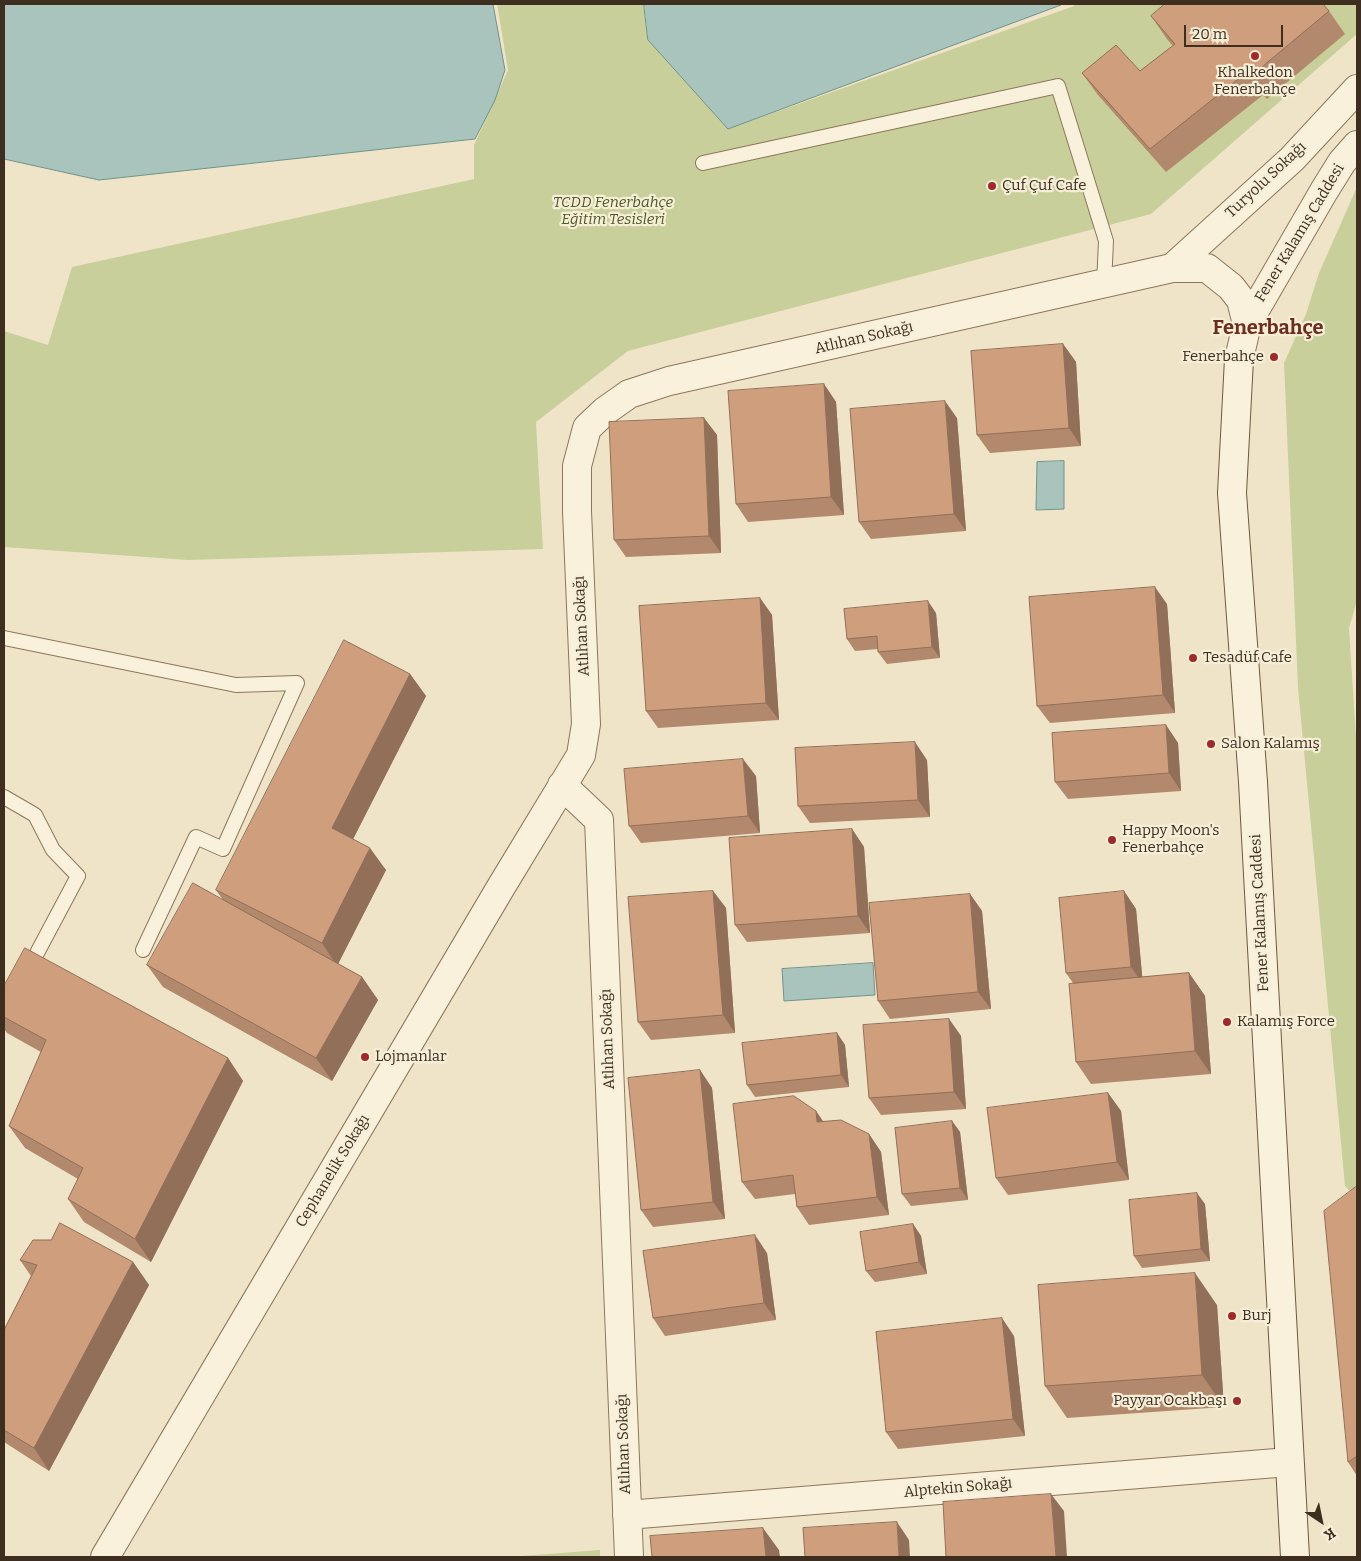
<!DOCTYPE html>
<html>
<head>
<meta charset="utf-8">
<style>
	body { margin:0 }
	#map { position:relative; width:1361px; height:1561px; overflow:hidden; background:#f0e4c8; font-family:Bitter,serif }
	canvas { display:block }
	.frame { position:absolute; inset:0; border:5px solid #3d2e20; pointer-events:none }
	.north { position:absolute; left:1296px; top:1496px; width:50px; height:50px; -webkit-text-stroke:4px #f7eed8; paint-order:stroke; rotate:146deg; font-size:14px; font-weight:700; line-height:20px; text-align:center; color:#3d2e20 }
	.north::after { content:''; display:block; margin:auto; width:18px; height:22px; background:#3d2e20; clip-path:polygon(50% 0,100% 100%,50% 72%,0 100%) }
	.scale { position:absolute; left:1184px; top:25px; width:99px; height:22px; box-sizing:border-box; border:2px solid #3d2e20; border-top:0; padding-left:6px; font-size:15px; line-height:18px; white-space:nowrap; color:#3d2e20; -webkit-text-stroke:4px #f7eed8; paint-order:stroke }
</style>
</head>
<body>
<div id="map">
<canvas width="1361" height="1561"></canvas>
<div class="frame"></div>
<div class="north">K</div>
<div class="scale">20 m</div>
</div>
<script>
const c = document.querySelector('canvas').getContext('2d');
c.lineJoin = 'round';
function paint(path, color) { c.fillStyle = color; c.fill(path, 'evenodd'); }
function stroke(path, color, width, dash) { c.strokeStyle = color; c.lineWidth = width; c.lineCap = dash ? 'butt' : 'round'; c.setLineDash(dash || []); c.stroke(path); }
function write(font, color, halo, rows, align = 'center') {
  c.font = font + ' Bitter,serif'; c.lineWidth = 4.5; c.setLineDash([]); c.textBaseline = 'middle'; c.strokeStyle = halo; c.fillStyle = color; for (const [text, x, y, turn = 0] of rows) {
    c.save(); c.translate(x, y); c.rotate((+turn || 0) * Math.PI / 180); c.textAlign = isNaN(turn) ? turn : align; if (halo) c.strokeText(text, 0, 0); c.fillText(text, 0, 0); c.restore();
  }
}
paint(new Path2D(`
	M497,4h146l5,36 80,89 346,-123 -1,-2h284v30l-206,180 -523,137 -92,71 7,127 -355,11 -184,-13v-216l44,14 24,-78 402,-88v-34l34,-75z
	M1357,187v414l-8,27 8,125v440l-4,1 -8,-8 -47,-498 -14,-325 22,-49 13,-41z
	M600,1550v7h-92z`), '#c9cf9b');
const water = new Path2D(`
	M4,4h489l12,66 -10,30 -20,39 -376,41 -95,-21z
	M644,4h416l1,1 -333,124 -80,-89z
	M1064,461v48l-28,1 1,-48z
	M873,963l2,32 -91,6 -2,-32z`);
paint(water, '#a9c4bc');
stroke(water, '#6f938a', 1);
const lane = new Path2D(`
	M703,163l355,-77 48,155 -2,43
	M4,638l232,47 61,-2 -74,166 -27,-12 -53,113
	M4,797l31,18 18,35 25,26 -50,94`);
const street = new Path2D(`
	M1172,268l120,-109 65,-70
	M1247,324l77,-133 18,-29 15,-17
	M562,785l37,35 30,737
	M627,1515l662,-53
	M105,1557l396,-670 80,-132 5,-31 -9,-213v-45l10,-38 18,-17 24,-17 40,-13 503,-113h35l24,19 10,13 6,24 -8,35`);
const secondary = new Path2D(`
	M1239,359l-7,134 21,289 42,775`);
stroke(lane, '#8d765c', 16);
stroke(street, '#8d765c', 30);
stroke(secondary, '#6f573f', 30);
stroke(lane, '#faf1dc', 14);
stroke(street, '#faf1dc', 28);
stroke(secondary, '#faf1dc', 28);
paint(new Path2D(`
	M1329,11l16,23 -78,65 -4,-4 -97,77 -68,-77 -16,-22 58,-2 33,-25 -6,-7 -16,-23z
	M1063,344l13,18 5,84 -91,7 -13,-18z
	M824,384l12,18 8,113 -96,7 -12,-18z
	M704,418l13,17 4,118 -95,4 -12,-17z
	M957,418l9,113 -95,8 -12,-17z
	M760,598l12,17 7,105 -121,8 -12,-17z
	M1167,604l8,109 -125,10 -13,-17z
	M936,613l4,45 -53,6 -9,-12v-3l-23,2 -8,-12z
	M410,674l16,22 -73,143 33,31 -48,94 24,13 16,23 -46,81 -169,-94 -16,-22 76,-65 -7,-10z
	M1166,725l12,18 3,48 -113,8 -13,-17z
	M927,760l3,57 -120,6 -12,-17z
	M756,776l4,57 -119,10 -12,-17z
	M852,829l12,18 6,86 -123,9 -12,-17z
	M713,891l13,17 9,125 -84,7 -13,-18z
	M1124,891l12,18 6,68 47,-4 16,23 6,78 -120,10 -15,-22 -3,-79 -7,-10z
	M970,894l12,17 9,98 -101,10 -12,-18z
	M4,986l224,72 15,23 -92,181 -67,-40 -16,-23 10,-20 -53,-31 -16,-22 32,-74 -34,-19 -3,-4z
	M949,1019l12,17 5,73 -85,6 -12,-17z
	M837,1033l8,12 4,42 -94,10 -8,-12z
	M700,1070l12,18 13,131 -72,8 -12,-17z
	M1108,1093l13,18 8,69 -121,15 -12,-17z
	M816,1111l7,10 46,13 12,18 8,63 -80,10 -12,-18 -2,-13 -40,5 -13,-17z
	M952,1121l8,11 8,68 -57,6 -9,-12z
	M1205,1204l5,57 -68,7 -8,-12z
	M913,1224l8,12 6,38 -52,8 -9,-11z
	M767,1253l9,67 -111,16 -12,-18z
	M20,1260l113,2 16,23 -100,186 -45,-29v-112l27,-54z
	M1217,1305l7,102 -157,11 -22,-32z
	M1014,1336l11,100 -127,13 -12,-17z
	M1357,1456v20l-9,-14z`), '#b2896c');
paint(new Path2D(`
	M1063,344l13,18 5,84 -12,-18z
	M824,384l12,18 8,113 -13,-18z
	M945,401l12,17 9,113 -12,-17z
	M704,418l13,17 4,118 -12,-17z
	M1155,587l12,17 8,109 -12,-18z
	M760,598l12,17 7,105 -13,-17z
	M928,601l8,12 4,45 -8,-11z
	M410,674l16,22 -79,155 -15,-23z
	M1166,725l12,18 3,48 -12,-18z
	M915,742l12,18 3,57 -12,-17z
	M743,759l13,17 4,57 -12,-17z
	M852,829l12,18 6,86 -12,-17z
	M370,848l16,22 -49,96 -15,-23z
	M713,891l13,17 9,125 -12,-18z
	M1124,891l12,18 7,75 -12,-17z
	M970,894l12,17 9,98 -13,-17z
	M1189,973l16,23 6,78 -16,-23z
	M362,977l16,23 -46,81 -16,-23z
	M949,1019l12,17 5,73 -12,-17z
	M837,1033l8,12 4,42 -8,-12z
	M228,1058l15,23 -92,181 -16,-23z
	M700,1070l12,18 13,131 -12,-17z
	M1108,1093l13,18 8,69 -12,-18z
	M816,1111l12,18 -11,-7z
	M952,1121l8,11 8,68 -8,-12z
	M869,1134l12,18 8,63 -12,-18z
	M1197,1193l8,11 5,57 -9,-12z
	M913,1224l8,12 6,38 -8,-12z
	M755,1235l12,18 9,67 -12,-17z
	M133,1262l16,23 -100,186 -15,-23z
	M1195,1273l22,32 7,102 -22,-32z
	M1002,1318l12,18 11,100 -12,-17z
	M1051,1494l13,17 3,46h-11z
	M897,1522l12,18 1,17h-11z
	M763,1528l16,22 1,7h-14z`), '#916f58');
const building = new Path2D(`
	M1165,4h158l6,7 -78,65 -4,-4 -97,77 -68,-76 34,-28 24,26 35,-27 -24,-28z
	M1063,344l6,84 -92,7 -6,-84z
	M824,384l7,113 -95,7 -8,-113z
	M945,401l9,113 -95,8 -9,-113z
	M704,418l5,118 -95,4 -5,-118z
	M1155,587l8,108 -126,11 -8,-109z
	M760,598l6,105 -120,8 -7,-105z
	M928,601l4,46 -54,5 -1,-16 -30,3 -3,-30z
	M344,640l66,34 -78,154 38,20 -48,95 -106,-53z
	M1166,725l3,48 -114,9 -3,-49z
	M915,742l3,58 -120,6 -3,-58z
	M743,759l5,57 -119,10 -5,-57z
	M852,829l6,87 -123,9 -6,-87z
	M193,883l169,94 -46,81 -169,-93z
	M713,891l10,124 -85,7 -10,-125z
	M1124,891l7,76 -65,6 -7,-75z
	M970,894l8,98 -100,9 -9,-98z
	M25,948l203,110 -93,181 -67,-40 15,-31 -74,-42 37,-86 -42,-23v-31z
	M1189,973l6,78 -119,11 -7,-78z
	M949,1019l5,73 -85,6 -6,-73z
	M837,1033l4,42 -94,10 -5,-42z
	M700,1070l13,132 -72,8 -13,-132z
	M1108,1093l9,69 -121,16 -9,-70z
	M794,1096l22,15 1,11 24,-2 28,14 8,63 -80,10 -4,-32 -51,7 -9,-78z
	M952,1121l8,67 -58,6 -7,-66z
	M1357,1186v270l-9,6 -24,-251z
	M1197,1193l4,56 -67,7 -5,-56z
	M60,1223l73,39 -99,186 -30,-18v-100l33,-65 -17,-5 13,-20h18z
	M913,1224l6,38 -53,9 -6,-39z
	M755,1235l9,68 -111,15 -10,-67z
	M1195,1273l7,102 -157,11 -7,-101z
	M1002,1318l11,101 -127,13 -10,-100z
	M1051,1494l5,63h-110l-3,-55z
	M897,1522l2,35h-94l-2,-29z
	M763,1528l3,29h-114l-2,-21z`);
paint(building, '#cf9f7d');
stroke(building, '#916f58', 1);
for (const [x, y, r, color] of [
	[1255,56,5,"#9e2a2b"],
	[992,186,5,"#9e2a2b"],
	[1274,357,5,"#9e2a2b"],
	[1193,658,5,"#9e2a2b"],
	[1211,744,5,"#9e2a2b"],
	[1112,840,5,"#9e2a2b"],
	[1227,1022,5,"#9e2a2b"],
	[365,1057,5,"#9e2a2b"],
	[1232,1316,5,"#9e2a2b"],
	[1237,1401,5,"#9e2a2b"]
]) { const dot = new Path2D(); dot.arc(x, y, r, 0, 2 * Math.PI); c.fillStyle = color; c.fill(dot); stroke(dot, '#f7eed8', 2); }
write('15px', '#3d2e20', '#f7eed8', [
	["Khalkedon",1255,73,"center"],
	["Fenerbahçe",1255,90,"center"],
	["Çuf Çuf Cafe",1002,186],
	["Fenerbahçe",1264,357,"right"],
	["Tesadüf Cafe",1203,658],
	["Salon Kalamış",1221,744],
	["Happy Moon's",1122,831],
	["Fenerbahçe",1122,848],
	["Kalamış Force",1237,1022],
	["Lojmanlar",375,1057],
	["Burj",1242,1316],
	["Payyar Ocakbaşı",1227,1401,"right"]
], 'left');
write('15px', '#3d2e20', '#f7eed8', [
	["Turyolu Sokağı",1266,180,-43],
	["Fener Kalamış Caddesi",1300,233,-59],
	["Atlıhan Sokağı",864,338,-13],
	["Atlıhan Sokağı",582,626,-93],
	["Fener Kalamış Caddesi",1260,913,-93],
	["Atlıhan Sokağı",608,1039,-92],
	["Cephanelik Sokağı",333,1171,-59],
	["Atlıhan Sokağı",624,1444,-92],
	["Alptekin Sokağı",958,1488,-5]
]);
write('italic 15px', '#4d5a26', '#f7eed8', [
	["TCDD Fenerbahçe",613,203],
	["Eğitim Tesisleri",613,220]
]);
write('bold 20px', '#6b2e1e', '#f7eed8', [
	["Fenerbahçe",1268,328]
]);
</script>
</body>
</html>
